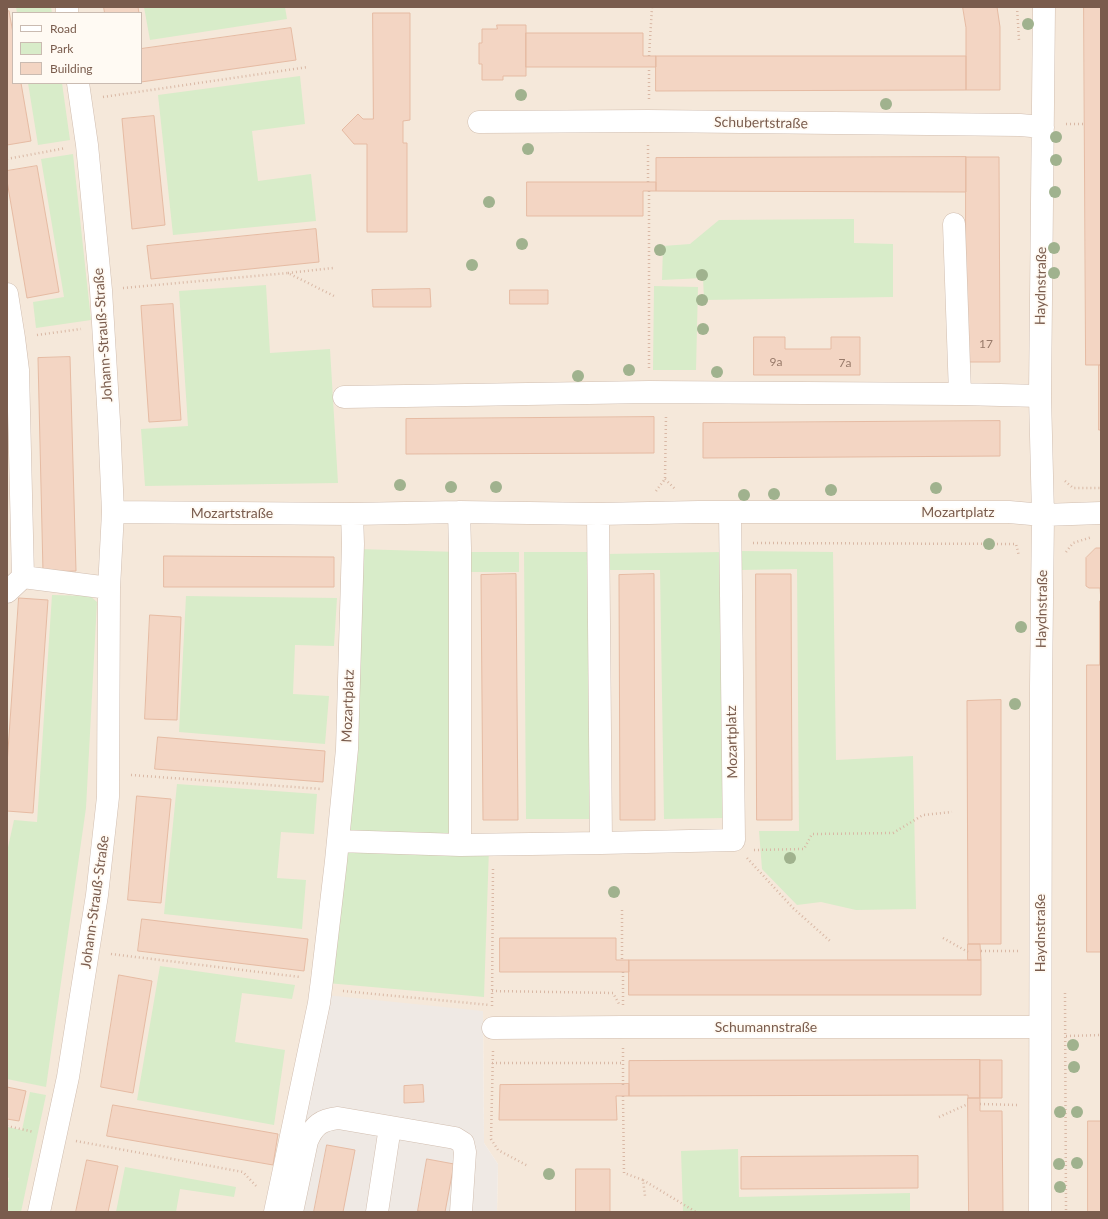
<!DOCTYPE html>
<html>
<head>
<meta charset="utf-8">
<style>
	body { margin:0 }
	#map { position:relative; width:1108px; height:1219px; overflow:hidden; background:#fdf6ec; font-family:Lato,sans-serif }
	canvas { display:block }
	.frame { position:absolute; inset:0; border:8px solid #7a5c4d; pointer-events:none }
	.legend { position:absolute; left:12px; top:12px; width:130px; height:72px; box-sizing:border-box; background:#fffaf3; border:1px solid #cabbb1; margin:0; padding:5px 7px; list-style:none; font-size:12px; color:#7a5c4d }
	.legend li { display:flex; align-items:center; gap:8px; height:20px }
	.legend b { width:20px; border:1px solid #cabbb1 }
</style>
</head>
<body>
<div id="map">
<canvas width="1108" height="1219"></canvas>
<div class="frame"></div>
<ul class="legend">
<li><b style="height:5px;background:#fff"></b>Road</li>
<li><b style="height:11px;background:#d8ecc9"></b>Park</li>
<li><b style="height:11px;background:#f3d5c3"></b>Building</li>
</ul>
</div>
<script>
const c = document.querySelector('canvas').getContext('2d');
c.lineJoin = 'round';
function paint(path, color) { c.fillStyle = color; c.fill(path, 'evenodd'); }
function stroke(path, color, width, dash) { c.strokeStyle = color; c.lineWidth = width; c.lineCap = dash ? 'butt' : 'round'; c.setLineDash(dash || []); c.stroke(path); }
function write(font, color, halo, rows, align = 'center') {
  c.font = font + ' Lato,sans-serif'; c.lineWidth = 3.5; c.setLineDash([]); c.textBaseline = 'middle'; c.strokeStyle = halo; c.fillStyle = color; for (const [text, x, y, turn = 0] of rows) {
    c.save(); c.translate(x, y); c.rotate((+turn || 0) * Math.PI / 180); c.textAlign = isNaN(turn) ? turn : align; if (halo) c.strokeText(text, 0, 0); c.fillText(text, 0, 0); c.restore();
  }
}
paint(new Path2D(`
	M7,7h1094v1205h-604l1,-48 -14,-21 -1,-132 -202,201h-274zM13,13h128v70h-128z`), '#f5e8da');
paint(new Path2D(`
	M326,995l157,16 1,132 14,21 -1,48h-216z`), '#efe9e4');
paint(new Path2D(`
	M16,7h35l1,6h-35z
	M144,7h141l2,12 -137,21z
	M300,76l5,48 -53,7 6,50 53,-7 5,47 -143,14 -15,-140z
	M28,83h34l8,57 -32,5z
	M73,154l18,166 -55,8 -3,-26 31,-5 -23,-138z
	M854,219v24l39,1v53l-189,3 -1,-22 -41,2 1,-34 27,-2 29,-24z
	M266,285l4,68 60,-4 8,134 -193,3 -4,-57 47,-3 -9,-135z
	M654,286l44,1 -2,83h-43z
	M357,549l101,3h61v20h-62l-1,276h33l-5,149 -157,-14z
	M740,551l93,1 3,208 77,-4 3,153 -60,1 -35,-8 -24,3 -35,-36 -3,-38h40l-2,-262 -57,1z
	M524,552h65l3,267h-66z
	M722,552l4,266 -62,1 -4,-249h-54l-1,-16z
	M52,595l38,1 7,6 -11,206 -40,279 -39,-8v-227l7,-32 23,2z
	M186,596l151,2 -3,48 -39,-1 -2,49 36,2 -4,48 -146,-12z
	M177,784l140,10 -3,40 -33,-2 -4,46 29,2 -4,49 -138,-15z
	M160,966l135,19 -3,14 -50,-6 -7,49 50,8 -11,75 -137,-25z
	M30,1092l16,3 -25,117h-14v-25l2,-9 -2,-1v-50l15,3z
	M738,1149l1,48 171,-4v19h-227l-2,-61z
	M125,1167l111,20 -2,10 -54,-8 -4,23h-60z`), '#d8ecc9');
const building = new Path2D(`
	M104,7h34l1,6h-34z
	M963,7h34l3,20v63h-34v-62z
	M1084,7h17v358h-15z
	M9,11l4,22v50h8l10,58 -24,4v-133z
	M373,13h37v107l-7,1v22h4v89h-40v-88h-13l-12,-14 16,-16 5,5h10z
	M497,25h29v51h-23v4h-21v-16h-3v-21h3v-14h15z
	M291,28l5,32 -155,22v-33z
	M526,33h117v23h13v11h-130z
	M656,56h310v34l-310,1z
	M154,116l11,109 -33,4 -10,-110z
	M966,157v35l-310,-1v-33z
	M966,157h33l1,205h-34z
	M37,166l22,126 -32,6 -20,-117v-10z
	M527,182h129v9h-13v25h-116z
	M316,229l3,33 -168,17 -4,-33z
	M430,289l1,18h-58l-1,-17z
	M510,290h38v14h-38z
	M173,304l8,116 -32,2 -8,-116z
	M754,337h31v12h46v-12h29v38h-106z
	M70,357l6,214 -33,1 -5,-214z
	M1099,365h2v65h-2z
	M654,417v36l-248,1v-35z
	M1000,421v35l-297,2v-35z
	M1096,548h5v53l-1,-13h-11l-3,-2v-28z
	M164,556l170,1v30h-170z
	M516,574l2,246h-35l-2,-245z
	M654,574l1,246h-35l-1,-245z
	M756,574h35l1,246h-35z
	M19,598l29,2 -15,213 -26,-2v-46z
	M1100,601h1v64h-1z
	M150,615l31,2 -4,103 -32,-1z
	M1087,665h14v287h-14z
	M1001,700v244h-33l-1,-243z
	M158,737l167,14 -2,31 -168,-13z
	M137,796l34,3 -10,104 -33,-3z
	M142,919l166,20 -4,32 -166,-20z
	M500,938h116v22h13v12h-129z
	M968,944h12l1,16h-13z
	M629,960h352v35h-352z
	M119,975l33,6 -19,112 -32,-6z
	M980,1060v38h-12v-3l-339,1v-35z
	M980,1060h22v38h-22z
	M629,1084v12h-13l1,24h-118l1,-35z
	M423,1085l1,17 -20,1v-17z
	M7,1087l19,4 -7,30 -12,-2z
	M968,1098h12v13h22l1,101h-34z
	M113,1105l165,29 -5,31 -166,-29z
	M1088,1121h13v91h-13z
	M327,1145l28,5 -12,62h-29z
	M918,1156v32l-177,1v-32z
	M427,1159l27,5 -9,48h-21l-6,-1z
	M87,1160l31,6 -10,46h-32z
	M576,1169h34v43h-34z`);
paint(building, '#f3d5c3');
stroke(building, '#e6bba3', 1);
const minor = new Path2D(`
	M67,7v6
	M479,122l169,-1 372,4 23,2
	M954,224l6,170
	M7,294l7,44 4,32 5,207
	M344,397l305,-5 311,2 80,2
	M113,512l239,2 107,-2 139,2 101,-2h310l34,3 58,-2
	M459,512l1,36v297l141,-2
	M598,514l3,329 133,-3 -4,-328
	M7,592l16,-15 86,11
	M338,841l122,4
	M493,1028l130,-1h417
	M39,1212l29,-135 29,-182 11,-98 1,-209 4,-76 -4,-91 -8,-131 -14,-145 -9,-62
	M275,1212l44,-209 3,-23 14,-119 11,-112 6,-205 -1,-30
	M292,1212l15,-71c7,-16 14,-21 31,-23l117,20 8,5 2,9 -4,60
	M377,1212l13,-85
	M1040,1212l1,-526 2,-171 -3,-119 4,-389`);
stroke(minor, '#d1beb0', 23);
stroke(new Path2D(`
	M1017,7l2,33
	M649,56l3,-49
	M103,97l205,-30
	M649,99v-32
	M1066,124h18
	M7,159l59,-11
	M648,182v-40
	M649,191v179
	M288,273l45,-5
	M123,288l165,-15 48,24
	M37,335l44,-6
	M665,479l11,11
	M1065,481l8,7h28
	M656,491l9,-12 1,-64
	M753,543l263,1 3,12
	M1066,552l7,-9 19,-6
	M131,775l190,14
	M754,850l50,-1 8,-15 81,-1 30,-18 29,-3
	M747,858l46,50 37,33
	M622,910v50
	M943,938l25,14
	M981,951h37
	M111,954l189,23
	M343,991l147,14
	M492,991l121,2 6,11
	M1065,993l1,219
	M623,1005v-33
	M492,1006l1,-139
	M1066,1036l35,-1
	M623,1048v37
	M493,1051l-2,88 7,11 30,16
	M492,1063h131
	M623,1096l1,77 19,7 2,16
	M980,1104l37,1
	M939,1117l29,-13
	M7,1126l27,6
	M76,1141l167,31 15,16
	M643,1180l53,32`), '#d9b8a5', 2.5, [1, 3]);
stroke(minor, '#fff', 22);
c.fillStyle = '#a0b28e';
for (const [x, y] of [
	[1028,24],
	[521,95],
	[886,104],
	[1056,137],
	[528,149],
	[1056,160],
	[1055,192],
	[489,202],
	[522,244],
	[1054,248],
	[660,250],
	[472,265],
	[1054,273],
	[702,275],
	[702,300],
	[703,329],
	[629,370],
	[717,372],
	[578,376],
	[400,485],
	[451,487],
	[496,487],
	[936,488],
	[831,490],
	[774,494],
	[744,495],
	[989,544],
	[1021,627],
	[1015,704],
	[790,858],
	[614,892],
	[1073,1045],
	[1074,1067],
	[1060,1112],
	[1077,1112],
	[1077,1163],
	[1059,1164],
	[549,1174],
	[1060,1187]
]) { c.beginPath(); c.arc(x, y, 6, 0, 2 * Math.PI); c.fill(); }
write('12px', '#987a6a', null, [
	["17",986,344],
	["9a",776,362],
	["7a",845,363]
]);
write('14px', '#7a5c4d', '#fffaf3', [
	["Schubertstraße",761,123,1],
	["Haydnstraße",1041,286,-89],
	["Johann-Strauß-Straße",103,335,-94],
	["Mozartplatz",958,512],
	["Mozartstraße",232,513],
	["Haydnstraße",1042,609,-89],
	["Mozartplatz",348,706,-88],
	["Mozartplatz",732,742,-91],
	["Johann-Strauß-Straße",95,902,-82],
	["Haydnstraße",1040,933,-90],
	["Schumannstraße",766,1027]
]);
</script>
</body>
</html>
